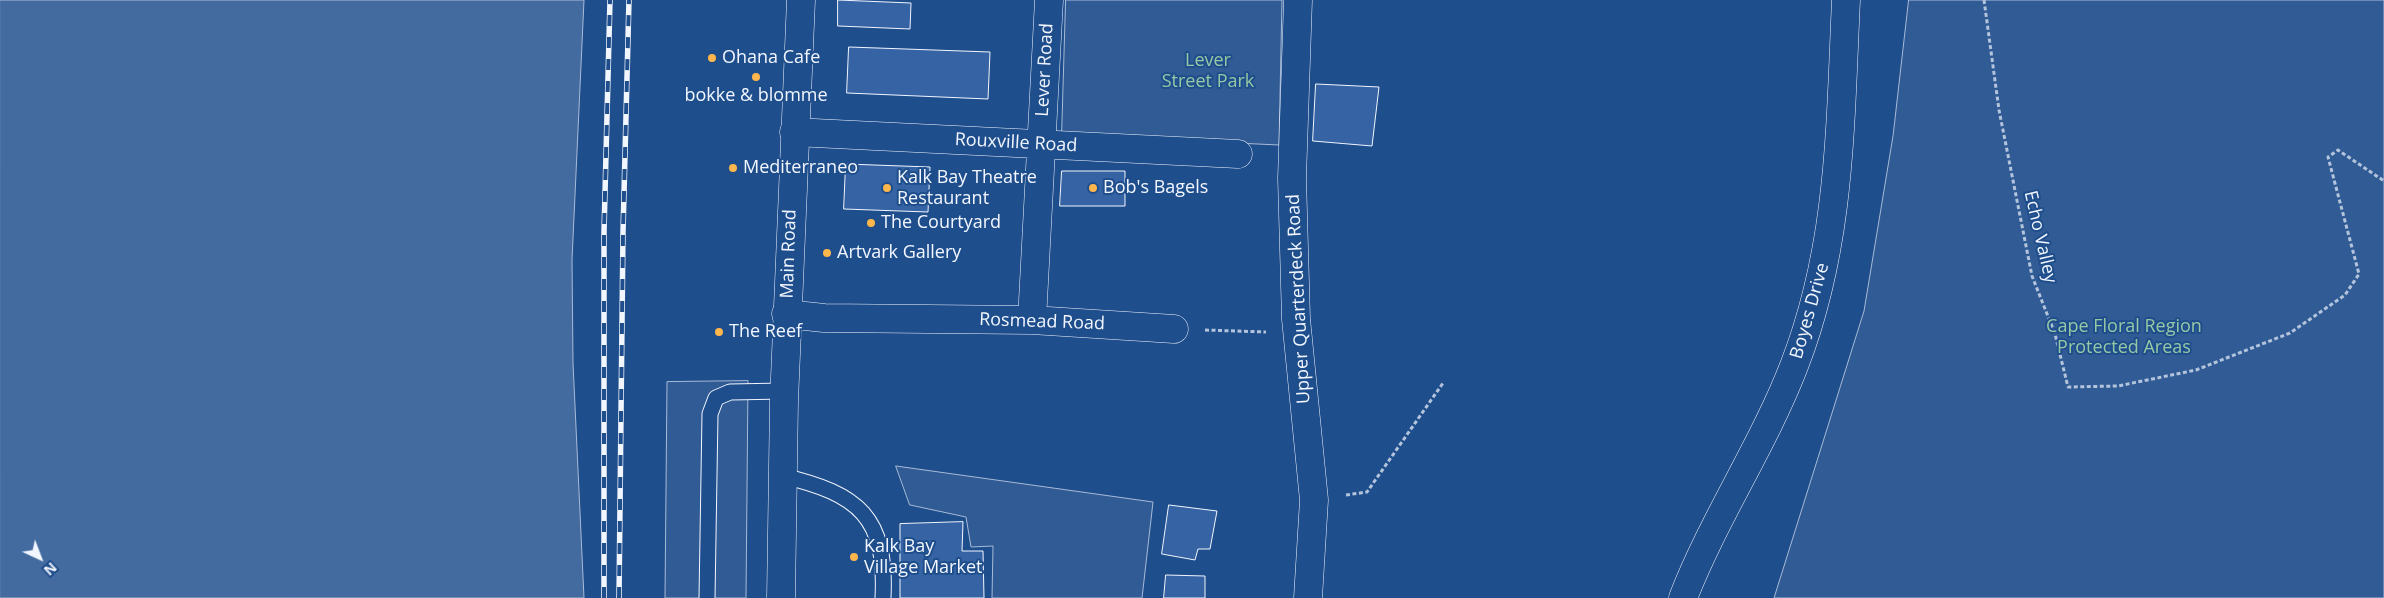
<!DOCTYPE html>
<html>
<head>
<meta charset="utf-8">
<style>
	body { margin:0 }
	#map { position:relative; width:2384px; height:598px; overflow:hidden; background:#1f4e8c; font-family:"Open Sans",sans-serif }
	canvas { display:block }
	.north { position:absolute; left:15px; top:533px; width:50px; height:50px; -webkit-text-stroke:4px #1f4e8c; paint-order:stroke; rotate:137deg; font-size:14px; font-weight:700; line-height:20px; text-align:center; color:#f2f6ff }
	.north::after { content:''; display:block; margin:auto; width:18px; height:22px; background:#f2f6ff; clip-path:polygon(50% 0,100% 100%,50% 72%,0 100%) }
</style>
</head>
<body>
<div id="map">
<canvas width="2384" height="598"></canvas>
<div class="north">N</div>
</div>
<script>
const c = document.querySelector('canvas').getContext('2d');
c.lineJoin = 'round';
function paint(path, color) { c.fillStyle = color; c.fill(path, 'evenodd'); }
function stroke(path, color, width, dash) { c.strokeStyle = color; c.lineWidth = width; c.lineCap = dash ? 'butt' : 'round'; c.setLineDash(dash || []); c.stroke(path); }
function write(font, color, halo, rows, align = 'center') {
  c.font = font + ' "Open Sans",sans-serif'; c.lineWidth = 4; c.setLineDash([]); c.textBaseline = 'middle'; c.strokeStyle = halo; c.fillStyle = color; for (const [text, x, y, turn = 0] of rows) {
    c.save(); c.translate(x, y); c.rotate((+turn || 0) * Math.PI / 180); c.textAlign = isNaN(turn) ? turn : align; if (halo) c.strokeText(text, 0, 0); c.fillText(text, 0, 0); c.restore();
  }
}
const built = new Path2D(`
	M1066,0h216l-3,145 -217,-10z
	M1909,0h475v598h-610l90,-287 29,-175z
	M748,381l-2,217h-81l2,-216z
	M896,466l257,36 -11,96h-150l1,-52 -22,1 -5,-30 -56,-12z`);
paint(built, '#305b95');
stroke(built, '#a8bbd7', 1);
const water = new Path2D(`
	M0,0h584l-12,260 1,103 11,235h-584z`);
paint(water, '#446ba0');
stroke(water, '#a8bbd7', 1);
const building = new Path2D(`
	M838,0l73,3 -1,26 -72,-3z
	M849,47l141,5 -2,47 -141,-6z
	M1316,84l63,3 -7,59 -59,-5z
	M846,164l84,3 -2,45 -84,-3z
	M1062,171h63v35h-65z
	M1169,505l48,6 -7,38h-12l-3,11 -33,-6z
	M963,522l-1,29h21l1,47h-84v-74z
	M1166,575l39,1v22h-41z`);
paint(building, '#3563a3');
stroke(building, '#f2f6ff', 1);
const lane = new Path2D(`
	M783,476c76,18 104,41 100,122
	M707,598l3,-184 6,-16 14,-6 54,-1`);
const street = new Path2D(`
	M1298,0l-6,178 4,141 18,181 -6,98
	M794,132l444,22
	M786,314l38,4 208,2 142,9
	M1032,320l17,-320`);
const secondary = new Path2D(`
	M1683,598c31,-80 80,-152 111,-232 47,-121 46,-239 52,-366`);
const primary = new Path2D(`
	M781,598l3,-197 17,-401`);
stroke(lane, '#f2f6ff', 17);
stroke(street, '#f2f6ff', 29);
stroke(secondary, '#f2f6ff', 29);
stroke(primary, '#f2f6ff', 29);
stroke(new Path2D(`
	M1984,0l15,110 33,166 23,58 13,53 50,-1 78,-16 94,-37 55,-38 14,-21 -31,-117 10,-7 46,31
	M1205,330l61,2
	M1346,495l21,-3 76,-109`), '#b3c4dc', 3, [4, 2.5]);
stroke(lane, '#1f4e8c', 15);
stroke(street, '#1f4e8c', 28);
stroke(secondary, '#1f4e8c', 28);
stroke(primary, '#1f4e8c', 28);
const rail = new Path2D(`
	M604,598v-366l6,-232
	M619,598l4,-366 6,-232`);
stroke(rail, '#f2f6ff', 5.5);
stroke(rail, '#1f4e8c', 4, [11]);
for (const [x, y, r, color] of [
	[712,58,5,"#ffb74d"],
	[756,77,5,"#ffb74d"],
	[733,168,5,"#ffb74d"],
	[887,188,5,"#ffb74d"],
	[1093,188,5,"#ffb74d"],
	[871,223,5,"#ffb74d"],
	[827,253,5,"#ffb74d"],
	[719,332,5,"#ffb74d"],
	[854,557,5,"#ffb74d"]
]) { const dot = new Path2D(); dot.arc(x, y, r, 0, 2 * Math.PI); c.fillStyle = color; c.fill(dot); stroke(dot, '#1f4e8c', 2); }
write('18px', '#f2f6ff', '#1f4e8c', [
	["Ohana Cafe",722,58],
	["bokke & blomme",756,96,"center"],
	["Mediterraneo",743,168],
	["Kalk Bay Theatre",897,178],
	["Restaurant",897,199],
	["Bob's Bagels",1103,188],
	["The Courtyard",881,223],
	["Artvark Gallery",837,253],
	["The Reef",729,332],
	["Kalk Bay",864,547],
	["Village Market",864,568]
], 'left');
write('18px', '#97c8a6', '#1f4e8c', [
	["Lever",1208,61],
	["Street Park",1208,82],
	["Cape Floral Region",2124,327],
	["Protected Areas",2124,348]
]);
write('18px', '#f2f6ff', '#1f4e8c', [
	["Lever Road",1045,70,-87],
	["Rouxville Road",1016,143,3],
	["Echo Valley",2040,237,77],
	["Main Road",789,254,-88],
	["Upper Quarterdeck Road",1299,299,-93],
	["Boyes Drive",1810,311,-74],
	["Rosmead Road",1042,322,2]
]);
</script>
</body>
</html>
